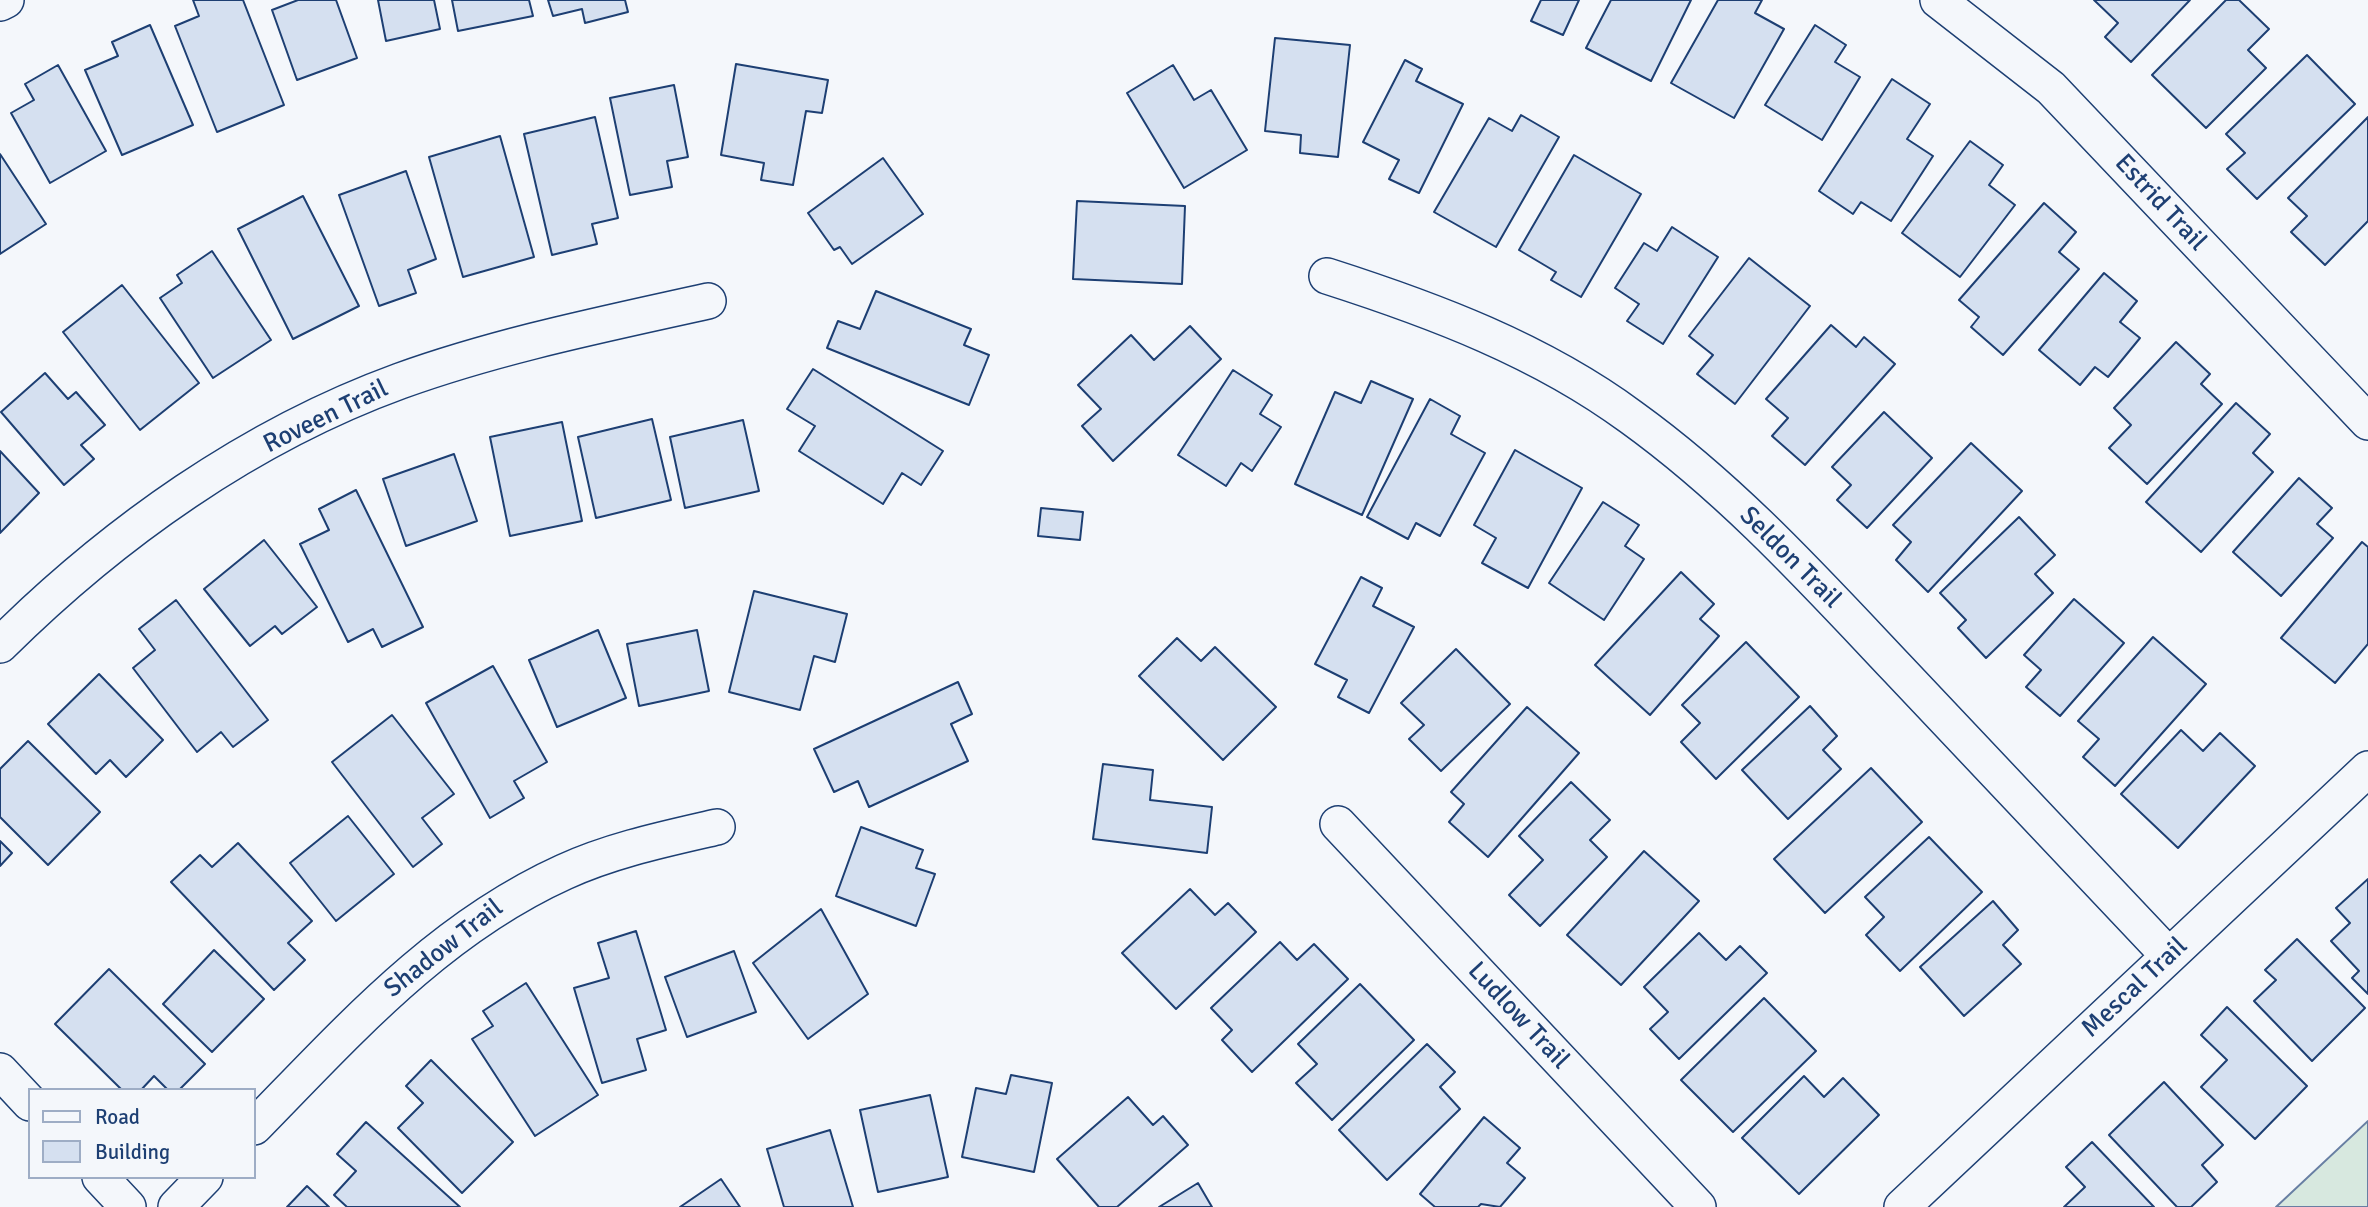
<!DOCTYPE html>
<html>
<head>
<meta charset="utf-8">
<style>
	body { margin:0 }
	#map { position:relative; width:2368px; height:1207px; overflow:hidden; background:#f4f7fb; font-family:Signika,sans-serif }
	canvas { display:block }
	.legend { position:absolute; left:28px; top:1088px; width:228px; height:91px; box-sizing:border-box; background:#f4f7fb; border:2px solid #9eadc5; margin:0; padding:9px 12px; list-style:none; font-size:21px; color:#1d3f73 }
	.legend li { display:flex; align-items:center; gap:14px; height:35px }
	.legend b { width:35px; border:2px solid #9eadc5 }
</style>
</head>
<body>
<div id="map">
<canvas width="2368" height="1207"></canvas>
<ul class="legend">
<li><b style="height:9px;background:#f4f7fb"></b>Road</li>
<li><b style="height:19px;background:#d5e0f0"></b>Building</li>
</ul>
</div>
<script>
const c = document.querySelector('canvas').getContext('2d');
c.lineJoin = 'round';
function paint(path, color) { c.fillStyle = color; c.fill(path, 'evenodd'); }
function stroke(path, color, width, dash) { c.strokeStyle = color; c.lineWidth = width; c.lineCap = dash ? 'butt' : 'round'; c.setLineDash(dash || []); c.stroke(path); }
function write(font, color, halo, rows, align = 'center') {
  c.font = font + ' Signika,sans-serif'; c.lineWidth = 5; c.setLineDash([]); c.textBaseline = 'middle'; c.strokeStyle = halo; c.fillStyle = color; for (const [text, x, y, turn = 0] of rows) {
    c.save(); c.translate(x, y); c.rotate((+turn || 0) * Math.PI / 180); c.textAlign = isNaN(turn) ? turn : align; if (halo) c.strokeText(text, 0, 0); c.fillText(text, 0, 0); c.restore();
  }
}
const green = new Path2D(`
	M2368,1121v86h-92z`);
paint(green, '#d7e8df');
stroke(green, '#687fa3', 2);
const building = new Path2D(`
	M193,0h50l41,105 -67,27 -42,-106 24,-10z
	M298,0h38l21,58 -60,22 -25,-70z
	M378,0h56l6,29 -54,12z
	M452,0h77l4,16 -75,15z
	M548,0h77l3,12 -43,11 -3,-14 -29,7z
	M1541,0h38l-16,35 -32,-14z
	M1611,0h80l-40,81 -65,-33z
	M1718,0h44l-7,13 29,16 -50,89 -63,-35z
	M2094,0h96l-59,62 -26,-25 13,-14z
	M2226,0h13l30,29 -21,21 18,18 -60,60 -54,-53z
	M150,25l43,100 -71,30 -37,-85 33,-14 -6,-14z
	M1815,25l31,20 -11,17 25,15 -38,63 -57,-35z
	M1275,38l75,7 -12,112 -38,-4 1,-18 -36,-4z
	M2307,55l48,49 -98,95 -30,-30 18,-16 -19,-19z
	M1405,60l17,9 -6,12 47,23 -44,89 -30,-14 10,-19 -36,-18z
	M736,64l92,16 -6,33 -16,-2 -13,74 -32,-5 3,-17 -43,-8z
	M58,65l48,86 -56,32 -39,-70 23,-13 -9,-16z
	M1173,65l21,35 17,-10 36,60 -63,38 -57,-95z
	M1892,79l38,25 -23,35 26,17 -42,65 -30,-19 -8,12 -34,-23z
	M674,85l14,72 -21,4 5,26 -42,8 -20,-97z
	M1521,115l38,22 -63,110 -62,-35 55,-94 23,13z
	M595,117l23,101 -26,6 5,20 -45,11 -28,-121z
	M2368,117v104l-43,44 -34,-33 16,-16 -19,-18z
	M500,136l34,121 -71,20 -34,-120z
	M1970,141l33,24 -14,20 26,20 -55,72 -58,-44z
	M0,154l46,70 -46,30z
	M1574,155l67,39 -60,103 -30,-17 5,-8 -37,-22z
	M883,158l40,56 -71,50 -12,-17 -6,3 -26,-37z
	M406,171l30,88 -28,11 8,23 -37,13 -40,-111z
	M303,196l56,110 -66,33 -55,-110z
	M1077,201l108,5 -3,78 -109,-5z
	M2044,203l32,29 -17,20 20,17 -76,86 -32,-28 8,-10 -20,-17z
	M1672,227l46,30 -55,87 -36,-23 12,-17 -24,-16 29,-45 13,8z
	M212,251l59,89 -58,38 -53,-80 22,-15 -5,-8z
	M1749,258l61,48 -75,98 -38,-30 16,-19 -24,-19z
	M2104,273l33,28 -17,21 20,16 -32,39 -13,-10 -15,18 -41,-35z
	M122,285l77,98 -59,47 -77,-98z
	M876,291l95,38 -7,16 25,10 -20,50 -142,-57 11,-27 22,8z
	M1831,325l25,22 8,-10 31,27 -90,101 -33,-29 16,-18 -22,-19z
	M1190,326l31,33 -108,102 -31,-35 19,-17 -23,-24 53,-50 23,25z
	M2176,342l34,32 -9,10 21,20 -75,80 -38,-36 22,-23 -17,-17z
	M813,369l130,82 -22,34 -19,-12 -19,31 -84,-53 16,-25 -28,-17z
	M1233,370l39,25 -12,19 21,13 -29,44 -11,-8 -15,23 -48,-31z
	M45,373l23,26 8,-7 29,33 -24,20 13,14 -30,26 -63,-73z
	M1371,381l42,18 -51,116 -67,-31 40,-92 26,11z
	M1430,399l30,17 -9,18 34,19 -45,83 -24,-13 -8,16 -41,-22z
	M2236,403l34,31 -17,19 20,19 -72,80 -55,-50z
	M1884,412l48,46 -65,70 -30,-28 14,-15 -19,-18z
	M652,419l19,81 -75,18 -18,-81z
	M743,420l16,71 -74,17 -15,-71z
	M562,422l20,99 -72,15 -20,-99z
	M1971,443l51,48 -94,101 -32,-32 15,-18 -18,-17z
	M1515,450l67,38 -54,100 -46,-25 14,-25 -22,-13z
	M0,451l39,42 -39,40z
	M454,454l23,67 -71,25 -23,-67z
	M2299,478l33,30 -15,16 16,14 -52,58 -48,-44z
	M356,490l67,137 -41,20 -9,-18 -25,13 -48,-98 29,-14 -10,-21z
	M1603,502l36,23 -14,21 19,13 -40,61 -55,-37z
	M1041,508l42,4 -3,28 -42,-4z
	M2019,517l36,38 -20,19 18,19 -67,65 -28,-30 8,-8 -26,-27z
	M264,540l53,67 -35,27 -7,-8 -25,20 -46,-57z
	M2362,542l6,5v97l-33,39 -54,-45z
	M1681,572l33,32 -14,15 19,17 -69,79 -55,-50z
	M1361,577l21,11 -9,18 41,21 -45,86 -31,-16 9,-17 -32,-16z
	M754,591l93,23 -12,48 -21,-6 -14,54 -71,-18z
	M2074,599l50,44 -64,73 -34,-29 15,-17 -17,-15z
	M176,600l92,120 -35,27 -12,-15 -24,20 -64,-84 22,-18 -16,-21z
	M598,630l28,68 -69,29 -28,-67z
	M697,630l12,61 -70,15 -12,-62z
	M2153,637l53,47 -91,102 -32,-29 16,-18 -21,-18z
	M1177,638l24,23 14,-14 61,60 -53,53 -84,-84z
	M1746,642l53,55 -83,82 -35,-37 19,-19 -18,-18z
	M1456,649l54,55 -69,67 -32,-32 15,-14 -23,-22z
	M493,666l54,96 -33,19 10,17 -34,20 -64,-115z
	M99,674l64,66 -37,37 -16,-17 -14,14 -48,-50z
	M958,682l14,32 -21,10 17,37 -99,46 -11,-26 -24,11 -20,-43z
	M1810,706l27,30 -14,14 18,19 -53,50 -46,-49z
	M1527,707l52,46 -91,104 -39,-35 15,-18 -13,-12z
	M392,715l62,79 -32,24 20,26 -29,23 -81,-105z
	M2181,730l22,21 17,-18 35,33 -77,82 -57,-54z
	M28,741l72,71 -52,53 -48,-48v-48z
	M1103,764l50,6 -3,30 62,7 -5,46 -114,-14z
	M1871,768l51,54 -97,91 -51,-54z
	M1571,782l39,38 -20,20 17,17 -67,69 -31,-31 34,-35 -24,-24z
	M348,816l46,58 -58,47 -46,-58z
	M861,827l62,23 -7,18 19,6 -19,52 -80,-30z
	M1929,837l53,55 -82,79 -34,-36 18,-18 -19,-20z
	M0,841l12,12 -12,13z
	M238,843l74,78 -24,22 17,17 -31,30 -103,-108 29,-27 12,12z
	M1644,851l55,50 -78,84 -54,-50z
	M2368,879v115l-16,-16 7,-7 -28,-30 19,-18 -14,-15z
	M1190,889l25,26 13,-12 28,29 -80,77 -54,-56z
	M1993,901l25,29 -15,15 18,19 -57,52 -44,-49z
	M821,909l47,85 -60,45 -55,-76z
	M636,931l30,99 -29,9 9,31 -44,13 -28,-95 35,-10 -11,-35z
	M1699,933l27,27 14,-14 27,27 -88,86 -29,-30 18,-17 -24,-25z
	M2297,939l68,69 -53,53 -58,-60 22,-21 -11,-10z
	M1280,942l17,18 17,-16 34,35 -96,93 -30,-32 10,-10 -21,-22z
	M214,950l50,49 -52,53 -49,-48z
	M734,951l22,61 -69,25 -22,-60z
	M109,969l96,95 -26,26h-11l-14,-14 -13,14h-19l-67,-66z
	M526,983l72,112 -63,41 -63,-97 21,-13 -10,-15z
	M1360,984l54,56 -82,80 -36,-37 21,-19 -19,-20z
	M1764,998l52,53 -83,81 -52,-52z
	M2227,1007l80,79 -52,53 -54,-52 26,-27 -26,-25z
	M1427,1044l28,28 -15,15 20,22 -73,71 -48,-50z
	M431,1060l82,82 -51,51 -64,-65 25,-25 -17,-17z
	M1011,1075l41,8 -18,89 -72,-15 14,-69 30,6z
	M1804,1076l20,21 19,-19 36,37 -80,79 -57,-56z
	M2164,1082l59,63 -21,20 15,17 -26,25h-14l-68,-72z
	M930,1095l18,82 -70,15 -18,-82z
	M1128,1097l25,28 10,-9 25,29 -71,62h-18l-42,-48z
	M1484,1117l36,31 -13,15 18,15 -25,29 -19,-3 -3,3h-43l-15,-13z
	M366,1122l94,85h-113l-13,-12 22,-24 -19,-17z
	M830,1130l23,77h-69l-17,-58z
	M2092,1142l62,65h-90l21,-20 -19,-20z
	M721,1179l19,28h-60z
	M1198,1183l14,24h-53z
	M307,1186l22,21h-42z`);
paint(building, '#d5e0f0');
stroke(building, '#1d3f73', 2);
const street = new Path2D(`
	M1938,0l113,88 317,334
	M0,3l6,-3
	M1327,276c106,34 213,74 304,141 100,72 181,161 265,250 91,97 182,193 273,289
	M0,645c113,-112 249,-209 400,-264 100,-36 205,-57 308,-80
	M1338,824l360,383
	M0,1071l30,32
	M254,1127c94,-96 184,-198 310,-255 48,-22 101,-33 153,-45
	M100,1177l28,30
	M176,1207l29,-30
	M1902,1207l466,-438`);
stroke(street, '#1d3f73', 38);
stroke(street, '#f4f7fb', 35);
write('26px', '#1d3f73', '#f4f7fb', [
	["Estrid Trail",2160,203,47],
	["Roveen Trail",326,417,-26],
	["Seldon Trail",1790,558,45],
	["Shadow Trail",444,949,-38],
	["Mescal Trail",2135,988,-43],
	["Ludlow Trail",1518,1016,47]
]);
</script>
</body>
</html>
